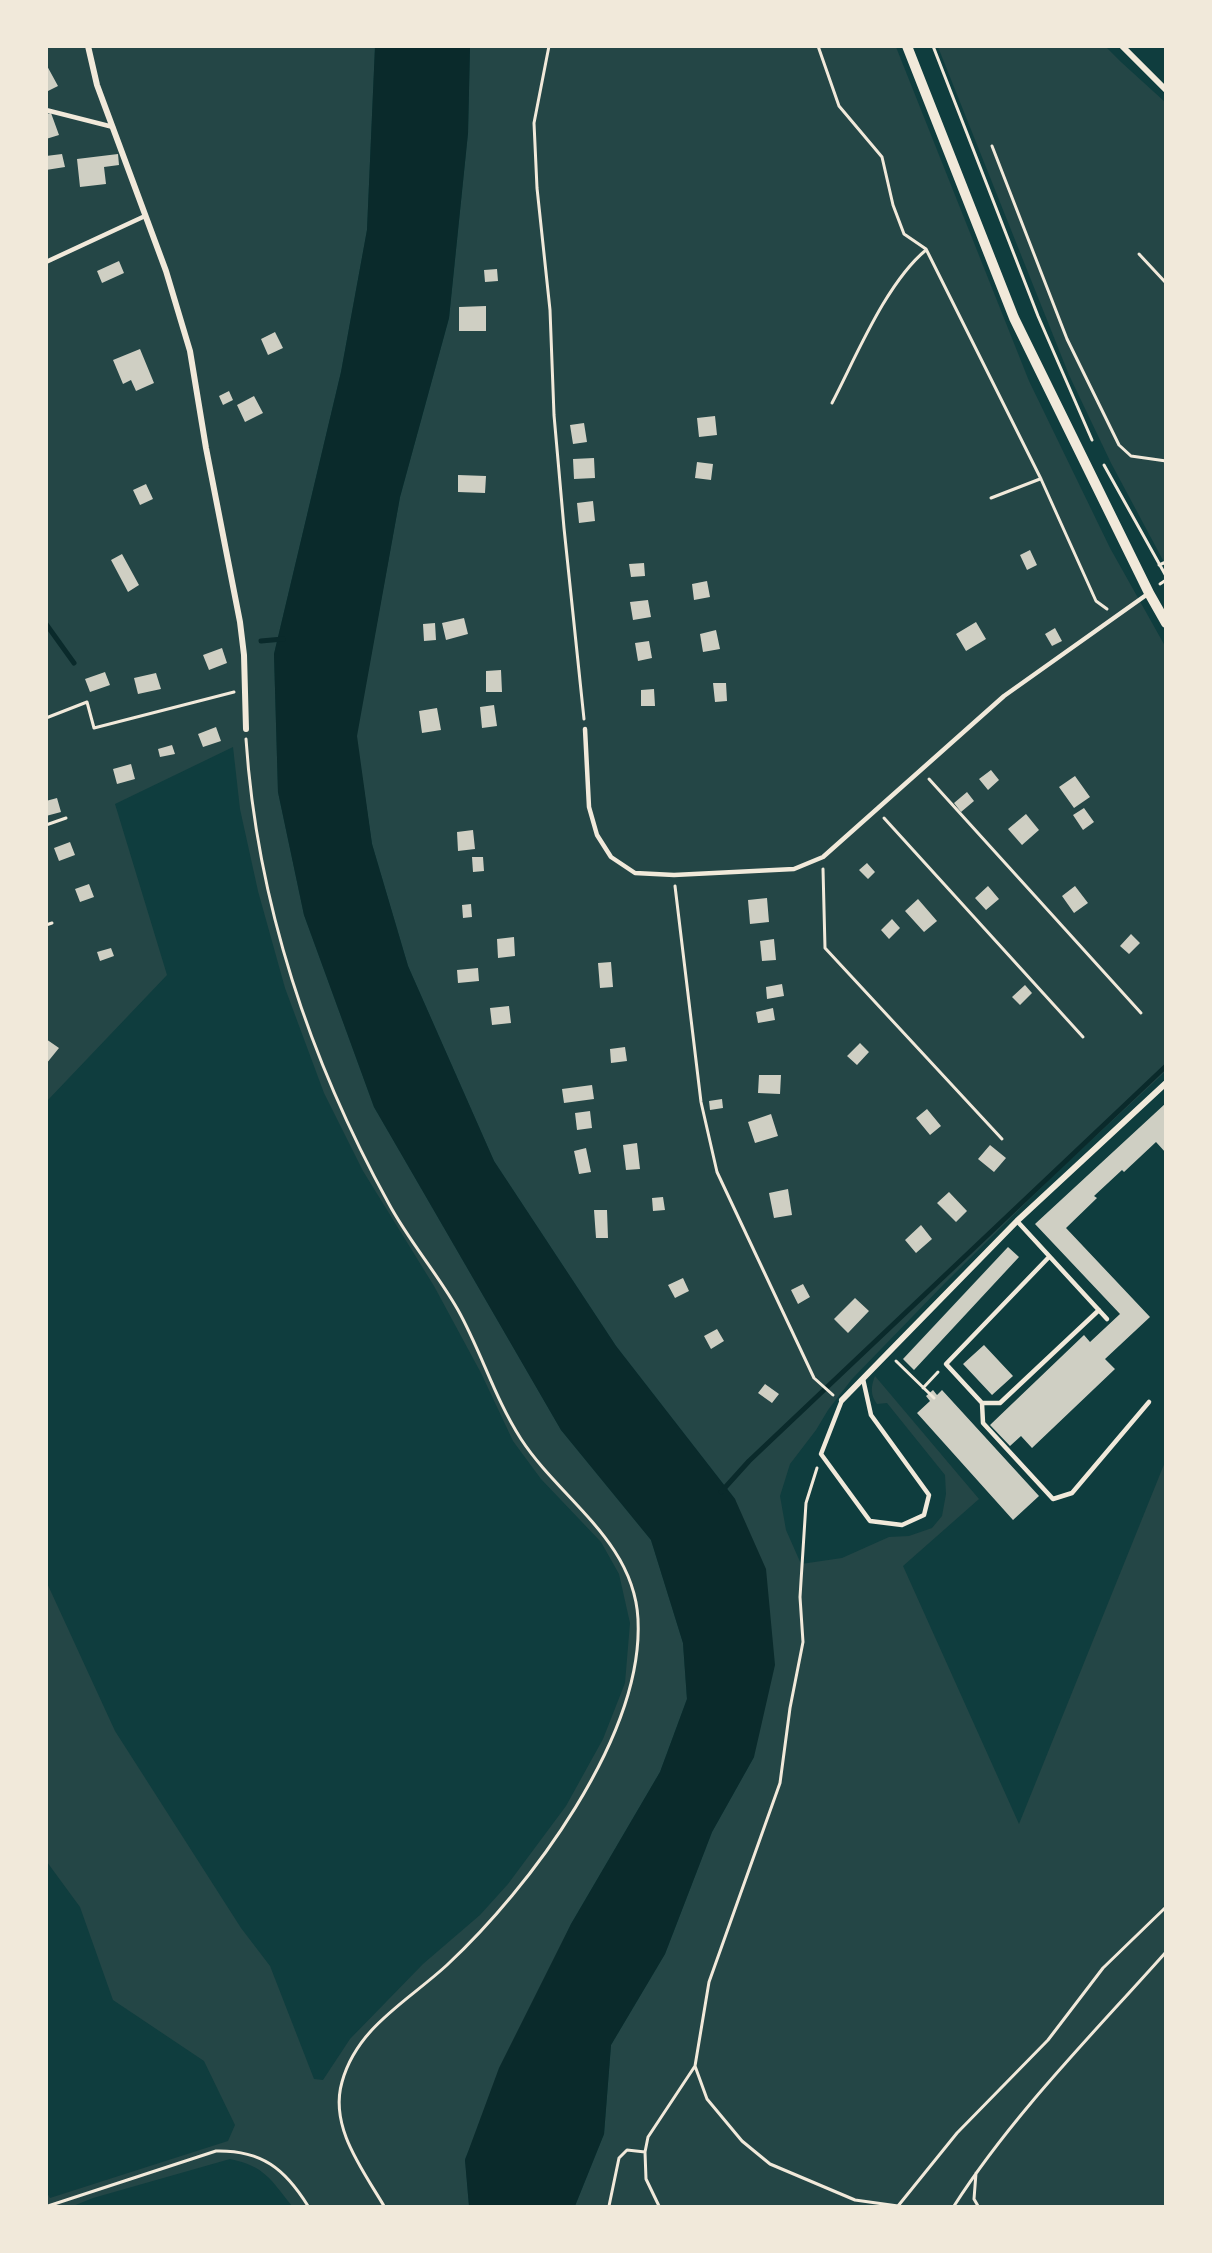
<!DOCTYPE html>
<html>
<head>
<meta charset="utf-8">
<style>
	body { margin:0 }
	#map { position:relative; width:1212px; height:2253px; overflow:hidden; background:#0f3d3e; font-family:"Sofia Sans Condensed",sans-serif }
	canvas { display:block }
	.frame { position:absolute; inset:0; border:48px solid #f1e9da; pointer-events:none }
</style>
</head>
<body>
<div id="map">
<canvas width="1212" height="2253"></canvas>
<div class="frame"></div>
</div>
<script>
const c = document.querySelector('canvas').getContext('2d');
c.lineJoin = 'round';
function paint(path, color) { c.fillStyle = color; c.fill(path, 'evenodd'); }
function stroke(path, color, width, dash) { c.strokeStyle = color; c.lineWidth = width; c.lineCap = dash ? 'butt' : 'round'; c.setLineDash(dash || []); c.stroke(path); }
paint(new Path2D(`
	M47,47h328l-8,183 -26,142 -67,282 4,138 26,123 70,192 187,323 90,110 32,103 4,56 -27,73 -89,152 -106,235 4,47h-177c-21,-26 -27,-40 -62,-47l-137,39 -20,8h-26v-13l3,5 178,-57 7,-16 -31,-64 -91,-61 -33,-93 -33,-45 -1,-281 69,150 126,197 29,38 44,113 9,1 27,-41 73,-75 57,-49 28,-31 58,-78 37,-67 22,-56 5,-60 -11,-49 -18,-32 -60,-63 -28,-38 -32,-68 -47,-87 -71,-115 -39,-78 -39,-105 -27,-97 -18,-82 -7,-62 -118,57 52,171 -120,126z
	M470,47h426l133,334 81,167 55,98v426l-107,99 -114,113 -92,95 -24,31 -12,20 -26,34 -10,32 6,34 15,34 41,-6 47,-21 20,-1 23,-8 10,-12 4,-22 -1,-19 -58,-72 -10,1c-7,-9 -6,-18 -2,-28l104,123 -76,67 116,258 146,-362v744h-590l29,-72 7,-89 54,-91 47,-122 42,-75 -19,-258 -119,-153 -122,-185 -86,-195 -36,-122 -16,-108 44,-239 49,-179 19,-185z
	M938,47h168l15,15 44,40v462l-54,-101 -42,-88z`), '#244646');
paint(new Path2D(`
	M375,47h95l-2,86 -19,185 -49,179 -43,239 15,108 36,122 86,195 122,185 119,153 31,70 9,96 -21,92 -42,75 -47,122 -54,91 -7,89 -29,72h-106l-4,-46 34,-92 72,-144 89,-152 27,-73 -4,-56 -32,-103 -90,-110 -187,-323 -70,-192 -26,-123 -4,-138 67,-282 26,-142z`), '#0a2a2b');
stroke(new Path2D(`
	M46,624l28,39
	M261,641l22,-2
	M721,1492l28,-31 417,-395`), '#0a2a2b', 5);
paint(new Path2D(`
	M46,64l12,22 -12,6z
	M51,113l8,22 -13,4v-25z
	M62,154l3,13 -19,3v-14z
	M118,154l1,11 -15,2 2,17 -26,3 -3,-28z
	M119,261l5,12 -22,10 -5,-12z
	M497,269l1,12 -13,1 -1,-12z
	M486,306v25h-27v-24z
	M275,332l8,16 -15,7 -7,-16z
	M140,349l14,34 -18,8 -5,-11 -8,4 -10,-24z
	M229,391l4,9 -10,5 -4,-9z
	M254,396l9,17 -18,9 -8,-17z
	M715,416l2,19 -18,2 -2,-19z
	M584,423l3,19 -14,2 -3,-19z
	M594,458l1,20 -21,1 -1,-20z
	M697,462l16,2 -2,16 -16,-2z
	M458,475l28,1 -1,17 -27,-1z
	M146,484l7,15 -13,6 -7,-15z
	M593,501l2,20 -16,2 -2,-20z
	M1030,550l7,15 -10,5 -7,-15z
	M122,554l17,31 -11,7 -17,-32z
	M644,563l1,13 -14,1 -2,-13z
	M707,581l3,16 -16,3 -2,-16z
	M648,600l3,17 -18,3 -3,-18z
	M464,618l4,16 -22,6 -4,-17z
	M976,622l10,17 -20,12 -10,-17z
	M435,623l1,17 -12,1 -1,-17z
	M1055,628l7,13 -10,5 -7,-12z
	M716,630l4,19 -17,3 -3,-18z
	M649,641l3,17 -14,3 -3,-18z
	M222,648l5,15 -18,7 -6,-15z
	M501,670l1,22h-16v-21z
	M105,672l5,13 -20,7 -5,-13z
	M156,673l5,16 -23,5 -4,-16z
	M713,683h13l1,18 -12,1z
	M654,689l1,17h-14v-16z
	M494,705l3,21 -15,2 -2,-21z
	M437,708l4,22 -19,3 -3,-22z
	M216,727l5,14 -18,6 -5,-13z
	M172,745l3,9 -15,3 -2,-8z
	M131,764l4,15 -18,5 -4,-15z
	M991,770l8,10 -11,10 -9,-11z
	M1075,776l15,21 -16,11 -15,-21z
	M967,792l7,9 -13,11 -7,-9z
	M57,798l4,14 -15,4v-15z
	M1084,808l10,14 -11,8 -10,-15z
	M1026,814l13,16 -17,15 -14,-16z
	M473,830l2,19 -17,2 -1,-19z
	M70,842l5,13 -16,6 -5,-13z
	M472,857h11l1,14 -11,1z
	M867,863l8,9 -7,7 -9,-9z
	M89,884l5,13 -14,5 -5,-13z
	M988,886l11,13 -13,11 -11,-12z
	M1075,886l13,17 -14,10 -12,-17z
	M767,898l2,24 -19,2 -2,-24z
	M918,899l19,22 -13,11 -19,-21z
	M471,904l1,13 -9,1 -1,-13z
	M892,919l8,9 -11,11 -8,-9z
	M1131,934l9,9 -11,11 -9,-8z
	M514,937l1,19 -17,2 -1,-19z
	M774,939l2,21 -14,1 -2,-20z
	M111,948l3,8 -14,5 -3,-9z
	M611,962l2,25 -13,1 -2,-25z
	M478,968l1,13 -21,2 -1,-13z
	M782,984l2,12 -17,3 -1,-12z
	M1025,985l7,8 -12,12 -8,-8z
	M509,1006l2,17 -19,2 -2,-17z
	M773,1008l2,12 -17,3 -2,-11z
	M46,1039l13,9 -13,16z
	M860,1043l9,9 -12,13 -10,-9z
	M625,1047l2,14 -16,2 -1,-14z
	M759,1075h22l-1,19 -22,-1z
	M592,1085l2,14 -30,4 -2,-14z
	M722,1099l1,9 -13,2 -1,-9z
	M1166,1103v50l-10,-11 -32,30 -2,-2 -28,26 3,2 -31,30 84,89 -45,42 10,10 -83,79 -11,-12 -11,10 -20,-21 94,-90 6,7 30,-28 -85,-90z
	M927,1109l14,17 -11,9 -14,-17z
	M590,1111l2,17 -15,2 -2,-17z
	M771,1114l7,22 -23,7 -7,-21z
	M637,1143l3,26 -14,1 -3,-25z
	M990,1145l16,13 -12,14 -16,-13z
	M586,1148l5,24 -12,2 -5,-23z
	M788,1189l4,26 -18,3 -5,-25z
	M949,1192l18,19 -11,11 -19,-19z
	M663,1197l2,13 -12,1 -1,-13z
	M594,1210h13l1,28h-12z
	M921,1225l11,14 -16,14 -11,-13z
	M1008,1247l11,10 -105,113 -11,-11z
	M683,1278l6,13 -14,7 -7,-13z
	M803,1284l7,13 -12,7 -7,-14z
	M855,1298l14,13 -21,22 -14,-14z
	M717,1329l7,12 -13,8 -7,-13z
	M984,1345l29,31 -21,19 -29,-31z
	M765,1384l14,10 -7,9 -14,-10z
	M933,1390l4,5 5,-5 97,106 -26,24 -96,-107 13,-12 -4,-5z`), '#cfcfc3');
stroke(new Path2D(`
	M549,46l-15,77 3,65 13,122 4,105 10,113 20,191
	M818,46l21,60 43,51 11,48 11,29 22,15 115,230 55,122 11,8
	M933,46l105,270 54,124
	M992,146l75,193 52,106 12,11 35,5
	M1139,254l27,29
	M832,403c24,-46 54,-120 94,-153
	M1104,465l62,111
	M991,498l49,-19
	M1159,565l7,-3
	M1160,584l6,-4
	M46,718l41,-16 7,26 140,-36
	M246,739c11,164 64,322 143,465 20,37 48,69 69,106 23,41 37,89 63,129 39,60 113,102 117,180 6,117 -109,270 -191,346 -39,36 -90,62 -105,117 -13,45 21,88 42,124
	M929,779l212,234
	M884,818l199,219
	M46,825l20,-7
	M823,869l2,79 177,191
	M675,886l26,216 16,70 97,206 19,17
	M46,925l6,-2
	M896,1361l38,37
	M923,1388l15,-16
	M695,2066l12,33 35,42 28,23 85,36 43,6 59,-73 91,-93 55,-72 63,-61
	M976,2173l-2,26 4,7
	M48,2206l168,-55c46,-1 69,18 92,55
	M609,2206l10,-48 8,-8 18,2
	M659,2206l-13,-27 -1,-27 3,-15 47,-71 14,-84 71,-199 10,-75 13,-66 -3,-45 6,-94 11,-35
	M954,2206c59,-92 139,-172 212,-254`), '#f1e9da', 3);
stroke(new Path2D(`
	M46,110l67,17
	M46,262l99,-46
	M585,729l4,78 8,28 14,22 24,16 39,2 120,-6 29,-12 181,-161 145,-103
	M1017,1221l90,98
	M1049,1257l-103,107 36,39h18l99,-93
	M842,1400l-21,54 49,67 32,4 22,-10 5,-20 -58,-80 -8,-36
	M982,1403l1,20 70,76 19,-6 77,-91`), '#f1e9da', 4.5);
stroke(new Path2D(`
	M88,46l9,39 69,186 24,80 16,97 34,174 4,33 2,74
	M1122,46l44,44
	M842,1400l175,-179 149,-138`), '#f1e9da', 6);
stroke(new Path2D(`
	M907,46l107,272 135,275 17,30`), '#f1e9da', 10);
</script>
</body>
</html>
